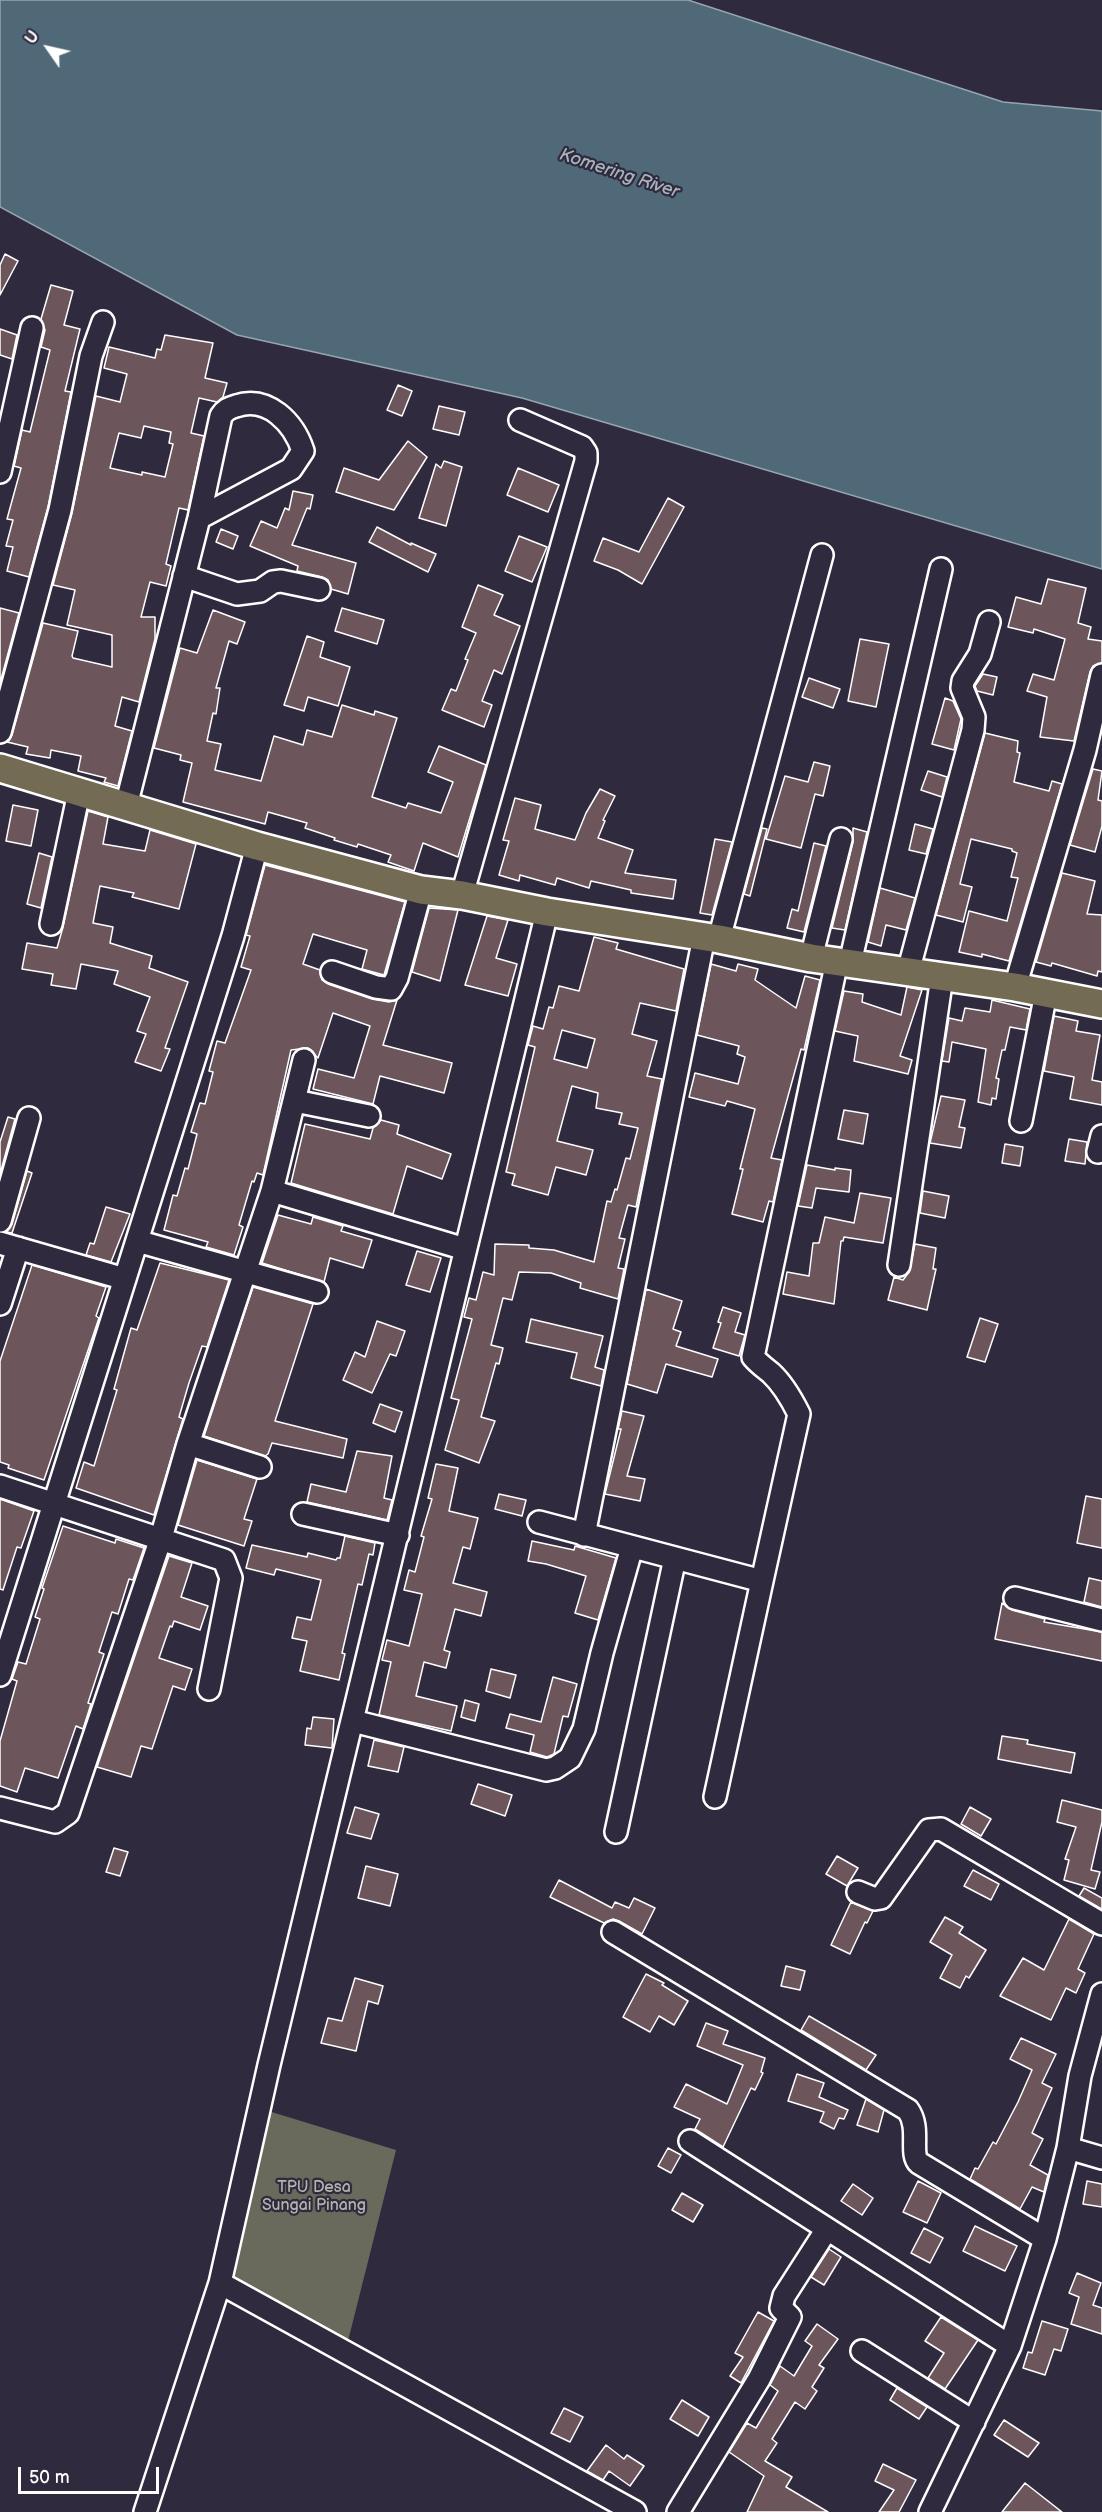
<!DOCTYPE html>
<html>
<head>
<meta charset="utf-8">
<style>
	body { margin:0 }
	#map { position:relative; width:1102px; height:2512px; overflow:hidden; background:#2f2a3d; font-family:"Balsamiq Sans",sans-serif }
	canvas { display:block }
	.north { position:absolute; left:18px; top:18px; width:60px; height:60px; -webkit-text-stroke:4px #2f2a3d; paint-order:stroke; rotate:304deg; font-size:16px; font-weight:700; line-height:24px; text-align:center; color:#fff }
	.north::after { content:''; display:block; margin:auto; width:21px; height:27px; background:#fff; clip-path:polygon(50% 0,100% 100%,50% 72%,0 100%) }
	.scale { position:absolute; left:18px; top:2467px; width:141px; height:27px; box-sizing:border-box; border:3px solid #fff; border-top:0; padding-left:8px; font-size:18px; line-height:21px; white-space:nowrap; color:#fff; -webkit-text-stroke:4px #2f2a3d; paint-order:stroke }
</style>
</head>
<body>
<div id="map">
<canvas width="1102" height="2512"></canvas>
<div class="north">U</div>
<div class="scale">50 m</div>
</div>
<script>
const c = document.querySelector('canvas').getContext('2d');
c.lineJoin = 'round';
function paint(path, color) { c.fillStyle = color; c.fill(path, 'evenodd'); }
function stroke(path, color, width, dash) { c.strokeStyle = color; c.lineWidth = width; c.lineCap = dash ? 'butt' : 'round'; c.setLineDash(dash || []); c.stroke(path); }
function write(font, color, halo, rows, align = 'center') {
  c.font = font + ' "Balsamiq Sans",sans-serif'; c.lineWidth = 4.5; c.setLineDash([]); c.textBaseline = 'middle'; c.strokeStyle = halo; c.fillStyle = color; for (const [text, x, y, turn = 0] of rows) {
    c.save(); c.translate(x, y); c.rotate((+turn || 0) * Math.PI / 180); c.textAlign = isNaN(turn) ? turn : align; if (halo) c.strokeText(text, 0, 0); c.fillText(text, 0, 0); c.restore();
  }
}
paint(new Path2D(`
	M265,2110l131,40 -49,195 -120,-69z`), '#696a5b');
const water = new Path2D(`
	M0,0h688l315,102 99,9v458l-580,-171 -285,-63 -237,-128z`);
paint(water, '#506979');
stroke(water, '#96a5af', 1.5);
const building = new Path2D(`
	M5,254l13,7 -18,34v-30z
	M51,285l22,6 -9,34 16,4 -15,62 6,1 -23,115 -19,70 -22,-6 6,-24 -7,-1 7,-26 -6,-1 14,-51 -7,-2 8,-36 8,2 20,-82 -9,-3 4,-17 -4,-11z
	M0,329l17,6 -5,24 -12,-4z
	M165,335l48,8 -8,35 22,5 -4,14 -6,5 -18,-4 -8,35 13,3 -16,74 -9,-2 -13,56 5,2 -5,20 -16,-4 -9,35h14v22l-16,63 -17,-5 -7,29 17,5 -14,55 -14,-4 2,-4 -28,-7 3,-15 -30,-6 -1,8 -24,-4 2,-7 -21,-5 5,-7 31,-112 35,8 -6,25 1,2 39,9v-32l-45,-10 8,-35 -22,-5 19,-72 24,-117 24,6 7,-28 -23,-6 5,-21 46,11 2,-9 4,1zM144,426l27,6 -2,11 4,1 -8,33 -23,-5v3l-32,-7 9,-35 22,5z
	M398,385l14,6 -10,25 -15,-6z
	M439,406l26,6 -6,23 -26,-6z
	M408,441l19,16 -33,53 -58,-18 8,-24 35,12z
	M444,461l18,6 -16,59 -27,-8 17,-54 5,4z
	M518,468l41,17 -11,27 -41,-17z
	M293,491l20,4 -3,14 -3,-1 -15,37 64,18 -8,31 -17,-5 -3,-9 -6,-3 -25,-6 1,-5 -48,-20 11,-25 16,7 8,-20 4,2z
	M668,498l16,9 -42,77 -24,-14 -24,-9 9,-23 36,14z
	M377,527l34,18v-2l25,11 -8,18 -59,-30z
	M221,529l17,7 -5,13 -17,-7z
	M519,536l28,11 -15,35 -27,-11z
	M1048,579l38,9 -8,35 13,4 -3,12 14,2v22l-9,3 -3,6 -16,69 -34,-4 7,-40 -20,-6 6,-17 21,6 11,-41 -31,-10 -1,4 -25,-6 8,-30 25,7z
	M478,585l25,10 -9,20 26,11 -18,48 -8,-4 -12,31 10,4 -8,22 -42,-17 9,-21 5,2 12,-31 -3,-1 11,-26 -14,-6z
	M0,608l19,5 -19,70z
	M342,608l42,12 -7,24 -42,-13z
	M213,610l32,12 -8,22 -8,-3 -13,47h4l-4,26 -3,-1 -6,28 14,3 -6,26 46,11 13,-45 29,9 4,-15 25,7 10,-32 32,10 1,-4 22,7 -25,79 34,11 2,-5 33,10 12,-31 -25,-10 11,-26 47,19 -28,92 -35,-14 -9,28 -26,-9 3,-7 -33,-11 -1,3 -23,-7 1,-2 -30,-10 2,-5 -39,-11 -3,12 -82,-22 9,-39 -12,-3 1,-5 -27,-7 26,-100 17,5z
	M307,636l17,6 -4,15 30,10 -12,39 -30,-9 -4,14 -20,-6z
	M860,639l29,5 -13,63 -28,-6z
	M983,674l14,3 -4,18 -16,-4 -2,-5z
	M809,678l31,11 -7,19 -31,-11z
	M945,698l8,3 8,18 -7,31 -22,-6z
	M985,733l33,8 -1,11 3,1 -6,29 35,9 3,-10 10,3 -53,177 -27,-7v3l-23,-5 10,-41 38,10 11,-43 -7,-1 6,-24 -5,-2v-2l-41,-10 -11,45 12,3 -9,35 -27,-7z
	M814,762l16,4 -7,30 -8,-2 -14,54 -35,-9 19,-63 23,6z
	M1093,769l9,2 -4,29 4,1v25l-7,26 -25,-7z
	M928,771l19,6 -5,20 -21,-7z
	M600,789l15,7 -12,24 2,1 -7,17 35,12 -8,23 51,7 -3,19 -42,-6v-3l-40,-9 -2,7 -32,-10 -2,7 -35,-10 -1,6 -20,-6 10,-34 -6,-1 12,-42 26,7 -6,24 40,11 11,-27z
	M13,805l25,5 -7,36 -25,-5z
	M88,811l20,6 -5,27 42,7 5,-21 46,14 -17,65 -47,-12 2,-4 -34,-7 -7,37 20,4 -3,16 42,13 -3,12 39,14 -23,66 5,1 -9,22 -26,-9 11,-28 -9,-3 13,-34 -36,-13 4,-13 -37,-7 -5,25 -25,-4 2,-11 -31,-5 5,-26 30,5 6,-21z
	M915,824l18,5 -7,25 -17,-4z
	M762,828l5,1 -17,67 -6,-2z
	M853,828l14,4 -22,98 -13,-2 21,-86z
	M715,839l17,3 -20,73 -12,-2z
	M814,843l12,3 -22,86 -17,-4 5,-19 6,2z
	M39,853l13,4 -11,51 -14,-4z
	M265,865l140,37 -21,73 -22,-6 5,-19 -54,-16 -10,30 17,6 2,10 6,4 44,15 17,3 8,-2 -14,45 69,18 -8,30 -64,-17 -7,28 -60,-15 5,-20 36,9 16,-52 -37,-13 -15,45 -10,-10 -17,2 -28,125 -6,-2 -3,9 -2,-1 -13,44 4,2 -9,28 -28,-8 2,-5 -44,-12 9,-35 4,1 8,-28 3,1 9,-35 -6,-2 9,-29 5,1 8,-32 -4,-1 8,-30 8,2 26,-73 -10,-3 9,-31 -4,-1z
	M1062,873l33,8 -8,33 15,1v57l-4,-1 -1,5 -45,-13 -1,3 -15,-4z
	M880,888l35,10 -9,32 -20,-5 -5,21 -13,-4z
	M429,908l29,2 -18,71 -28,-9z
	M487,916l21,4 -12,38 21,6 -9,32 -43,-11z
	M594,937l24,6 -2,6 68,20 -8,42 -36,-8 -8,31 25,7 -10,35 15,3 -26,128 -8,-2 -9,33 6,1 -7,29 6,1 -6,30 -38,-11 1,-5 -30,-10 -32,-1 -7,28 -9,-2 -12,47 12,3 -4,16 -3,-1 -15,54 14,4 -16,42 -34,-13 14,-50 -8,-2 21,-79 -8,-2 5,-19 7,2 7,-28 11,3 1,-31 34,1v3l25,2 40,12 13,-61 4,1 4,-13 2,1 9,-32 4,1 8,-31 -19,-4 3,-11 -26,-5 2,-15 -26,-7 -15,55 36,9 -7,25 -30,-8 -8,28 -36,-10 3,-11 -9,-2 29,-125 -7,-2 5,-19 10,3 6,-22 4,1 6,-22 20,5zM562,1030l33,9 -8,29 -33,-9z
	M711,964l25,7 2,-7 20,5 -3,11 41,28 9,-32 15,4 -16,70 -3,-1 -30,109 11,2 -9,42 -4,-1 -6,21 -31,-8 11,-45h-3l15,-60 -28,-8 -2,5 -36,-9 6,-24 43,11 7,-27 -8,-3 2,-8 -42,-11z
	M907,987l15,3 -22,66 12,4 -4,14 -54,-13 4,-25 -23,-5 9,-40 19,3 -1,8 39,13z
	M992,1000l38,9 -4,21 -16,-3 -5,23h-3l-6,28 3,1 -3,20 -4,-1 -1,7 -13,-3 8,-53 -34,-7 -3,20 -7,-1 7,-43 13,3 3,-13 25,4z
	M1054,1016l24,5 -2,10 24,4 -8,45 10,2v23l-32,-6 4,-22 -30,-6z
	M941,1096l24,4 -6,27 6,1 -4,20 -31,-5z
	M844,1110l24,4 -5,30 -25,-5z
	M8,1117l7,2 -15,55v-32z
	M381,1120l18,5 -2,9 54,20 -9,25 -35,-13 -14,48 -102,-31 14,-59 65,15 3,-11z
	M1069,1139l18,3 -2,22 -20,-3z
	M1005,1144l18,3 -3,19 -18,-3z
	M807,1165l28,5v-2l16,2 -2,22 -33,-4 -4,20 -14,-2z
	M27,1171l5,2 -20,60 -6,-1 6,-8z
	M923,1191l26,5 -4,22 -25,-5z
	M860,1193l31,5 -8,45 -39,-6 -1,4h-2l-7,63 -51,-10 4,-22 22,4 4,-33h6l6,-26 29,6z
	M106,1207l24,7 -19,48 -25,-7 4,-12 4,1z
	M278,1215l33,9 2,-7 30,9 -2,5 31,9 -9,28 -33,-10 -6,24 -62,-19z
	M915,1244l21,4 -3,21h3l-9,41 -39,-10 6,-23 9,3 6,-8z
	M417,1251l24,7 -11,34 -24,-7z
	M160,1263l69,17 -22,67 -5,-1 -13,37 -10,34 4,2 -29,96 -78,-27 8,-26 10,4 23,-76 -3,-1 17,-61 6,2z
	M32,1265l74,22 -10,29 3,2 -55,162 -36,-12 1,-3 -9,-3v-101z
	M253,1287l60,17 -38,117 72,18 -4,19 -71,-15 -4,11 -3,2 -61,-20z
	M646,1289l36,12 -9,28 8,3 -5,14 42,13 -6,18 -46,-13 -9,29 -30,-9z
	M723,1307l18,6 -6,19 10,3 -6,21 -26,-8 8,-25 -3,-1z
	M980,1318l18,6 -13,38 -18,-5z
	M531,1319l72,17 -8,31 9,3 -3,16 -30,-8 6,-25 -51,-11z
	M377,1321l28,10 -9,25 -6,-2 -18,39 -29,-13 12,-28 10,5z
	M380,1404l22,8 -7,20 -22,-9z
	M622,1411l22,5 -17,60 18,3 -5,22 -35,-7 16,-65h-3z
	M357,1451l35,5 -8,42 8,2 -5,20 -80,-18 4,-18 35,8z
	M197,1460l60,19 -13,40 8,2 -8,25 -66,-21z
	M436,1464l22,4 -9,43 29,7 -8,31 -7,-2 -10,36 34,9 -6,24 -26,-7 -11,41 6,2 -4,16 -22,-6 -8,34 41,10 -6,25 -72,-16 12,-53 -9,-2 5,-20 22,6 13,-52 -18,-4 5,-20 6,2 9,-35 -3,-1 11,-37 -4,-1z
	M499,1494l27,6 -4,16 -27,-7z
	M1086,1496l16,3v49l-25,-5z
	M0,1499l34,12 -13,37 -4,-1 -14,43 -3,-1z
	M63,1526l52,17 1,-4 28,9 -11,32 -4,-1 -11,35 -6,-2 -13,40 5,2 -16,49 3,1 -8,25 -7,-3 -18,52 -33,-10 -8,24 -17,-6v-45l17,-60 -5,-2 6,-17 8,2 14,-45 -5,-2 9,-28 -2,-1z
	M345,1536l30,7 -2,12 -4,-1 -7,31 -4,-1 -16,69 3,1 -6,26 -39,-9 7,-30 -15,-3 5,-21 14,3 10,-40 -45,-11 -2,6 -28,-7 6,-23 55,12 1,-4 28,7 1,-2h3z
	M532,1541l42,9 1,-4 41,12 -18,62 -23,-7 11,-37 -40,-12 -18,-3z
	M169,1556l23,7 -11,34 27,9 -8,24 -26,-9 -2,6 -2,-1 -11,32 33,11 -7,21 -12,-4 -21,63 -11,-3 -10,31 -34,-10z
	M1089,1578l13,3v26l-18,-5z
	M1002,1603l10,7 33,9 -1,3 58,10v29l-107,-22z
	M491,1669l25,6 -6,23 -24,-7z
	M553,1677l24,7 -9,33 -5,-1 -9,38 -7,3 -17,-5 4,-17 -28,-7 4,-14 31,8z
	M465,1700l14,4 -4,17 -14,-4z
	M313,1717l21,2 -2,29 -27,-3 2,-17 4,1z
	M1002,1736l26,4 -1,4 48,9 -4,20 -73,-14z
	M374,1740l30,7 -6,25 -30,-6z
	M478,1784l34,11 -7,21 -34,-12z
	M1062,1800l40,10v12l-11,48 9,2 -5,17 -31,-9 5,-20 -4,-1 11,-32 -19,-5z
	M355,1807l24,7 -8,25 -24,-6z
	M970,1807l21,12 -10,17 -20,-12z
	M114,1848l14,4 -8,24 -14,-4z
	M837,1856l21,12 -11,18 -21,-12z
	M366,1866l32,8 -8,32 -32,-8z
	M973,1870l26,14 -8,16 -27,-14z
	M559,1880l53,28 3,-6 14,6 5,-10 21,10 -13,26 -23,-13 -6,-2 -9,4 -54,-26z
	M1084,1888l18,10v11l-23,-13z
	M851,1902l22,9 -6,12 -2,-1 -15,32 -19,-9z
	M945,1917l18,10 -4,6 27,17 -17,28 -3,-2 -6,12 -20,-10 12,-23 -22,-13z
	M1069,1919l25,15 -16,35 7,4 -9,20 -10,-5 -15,32 -51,-24 23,-38 21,12z
	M786,1966l19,5 -5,19 -19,-4z
	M646,1974l18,9 -2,2 26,16 -14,24 -15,-9 -9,16 -27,-15z
	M355,1978l28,8 -5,18 -10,-3 -12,50 -35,-8 7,-25 14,3z
	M809,2016l67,39 -10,15 -65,-40z
	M706,2023l22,8 -5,13 42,14 -4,14 2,1 -8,17 -4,-2 -28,59 -28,-18 5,-10 -26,-12 12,-23 41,20 16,-39 -46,-19z
	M1021,2038l35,16 -14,29 10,5 -20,45 11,6 -13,26 18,10 -4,17 -12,-5 -12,22 -50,-30 5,-11 3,1 15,-27 3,2 22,-42 14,-32 -22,-11z
	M797,2074l27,9 -5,14 29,13 -4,9 -5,-1 -5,11 -14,-7 4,-10 -36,-11z
	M866,2099l18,11 -6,22 -21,-7z
	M668,2148l13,7 -10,18 -13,-7z
	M918,2181l23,12 -14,30 -24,-11z
	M1087,2181l15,3v23l-19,-3z
	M853,2184l20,14 -11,17 -21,-14z
	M682,2193l21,12 -10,17 -21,-12z
	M975,2226l42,20 -12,25 -42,-20z
	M924,2228l19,10 -13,25 -19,-10z
	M829,2249l12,8 -17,28 -13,-8z
	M1077,2273l24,10 -8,22 9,3v26l-31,-10 8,-27 -10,-4z
	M758,2312l16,9 -33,62 -11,-7 13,-19 -8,-4z
	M941,2317l37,23 -33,49 -17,-11 16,-25 -19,-12z
	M1042,2321l26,8 -7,22 -7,-2 -9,26 -22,-7 5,-16 4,1z
	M817,2324l21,15 -19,26 5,3 -12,19 5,4 -12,18 -10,-7 -23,37 5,4 -12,18 27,16 -6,10 42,25h-81l17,-36 -35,-24 18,-29 9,5 22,-37 -8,-6 10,-19 14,10 18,-30 -7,-5z
	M897,2388l30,19 -8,12 -29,-19z
	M682,2400l27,17 -11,19 -28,-17z
	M564,2408l19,9 -13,25 -19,-9z
	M1004,2420l35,23 -11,14 -34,-22z
	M606,2445l18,14 3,-4 17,11 -14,20 -21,-15 -6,9 -16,-9z
	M883,2464l33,16 -17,32h-20l15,-22 -19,-9z
	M1025,2483l37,29h-60z`);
paint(building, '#6c555b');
stroke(building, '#fff', 1.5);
const minor = new Path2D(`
	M0,472l32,-144
	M184,576l53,18 23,-3 13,-9 8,-1 38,8
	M0,732l60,-222 31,-154 12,-34
	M126,806l73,-288 22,-102c4,-6 8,-8 15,-10 32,-11 58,17 67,45l-12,18 -92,49
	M462,895l124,-434v-8l-4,-6 -62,-27
	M51,924l28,-132
	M719,939l103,-384
	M811,958l30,-119
	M850,963l91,-394
	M332,972l44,15 15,2 6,-11 24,-88
	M908,972l65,-242 1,-13 -12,-29 1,-7 17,-27 9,-32
	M1015,987l70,-237 17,-75
	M295,1101l74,15
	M1021,1121l25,-128
	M1098,1152l4,-16
	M272,1191l193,58
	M0,1221l29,-103
	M137,1241l180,51
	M0,1243l125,36
	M899,1265l43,-288
	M0,1304l18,-56
	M188,1444l72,23
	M0,1486l224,74 7,18 -22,111
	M303,1514l95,21
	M539,1522l223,59 -47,216
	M584,1535l120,-598
	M762,1581l37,-167c-7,-14 -16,-30 -28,-41 -6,-5 -12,-9 -18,-16l84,-396
	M1015,1598l87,22
	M0,1675l233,-739 24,-90
	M353,1721l193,49 9,-2 15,-10 14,-29 18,-76 30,-106
	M0,1808l55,14 13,-9 93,-275 27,-94 84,-253 32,-131
	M616,1832l59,-274
	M858,1892l17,7 6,-1 48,-68 12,-1 161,95
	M613,1932l295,178c13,18 1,44 11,53l126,76
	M690,2141l320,205
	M1068,2148l34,10
	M220,2283l415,229
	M862,2351l112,71
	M145,2512l75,-229 49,-218 278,-1153
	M678,2512l81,-133 31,-62 -9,-9 3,-12 43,-67
	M930,2512l80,-166 35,-107 23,-91 12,-72 22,-82`);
const major = new Path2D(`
	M0,768l257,78 164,44 41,5 85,17 172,27 92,19 204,29 87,17`);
stroke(minor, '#fff', 26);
stroke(major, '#fff', 32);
stroke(minor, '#2f2a3d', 21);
stroke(major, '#746b55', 27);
write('16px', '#b4b4ad', '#2f2a3d', [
	["TPU Desa",314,2188],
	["Sungai Pinang",314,2206]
]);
write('italic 18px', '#a8b4bc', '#2f2a3d', [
	["Komering River",619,174,18]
]);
</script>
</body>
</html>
